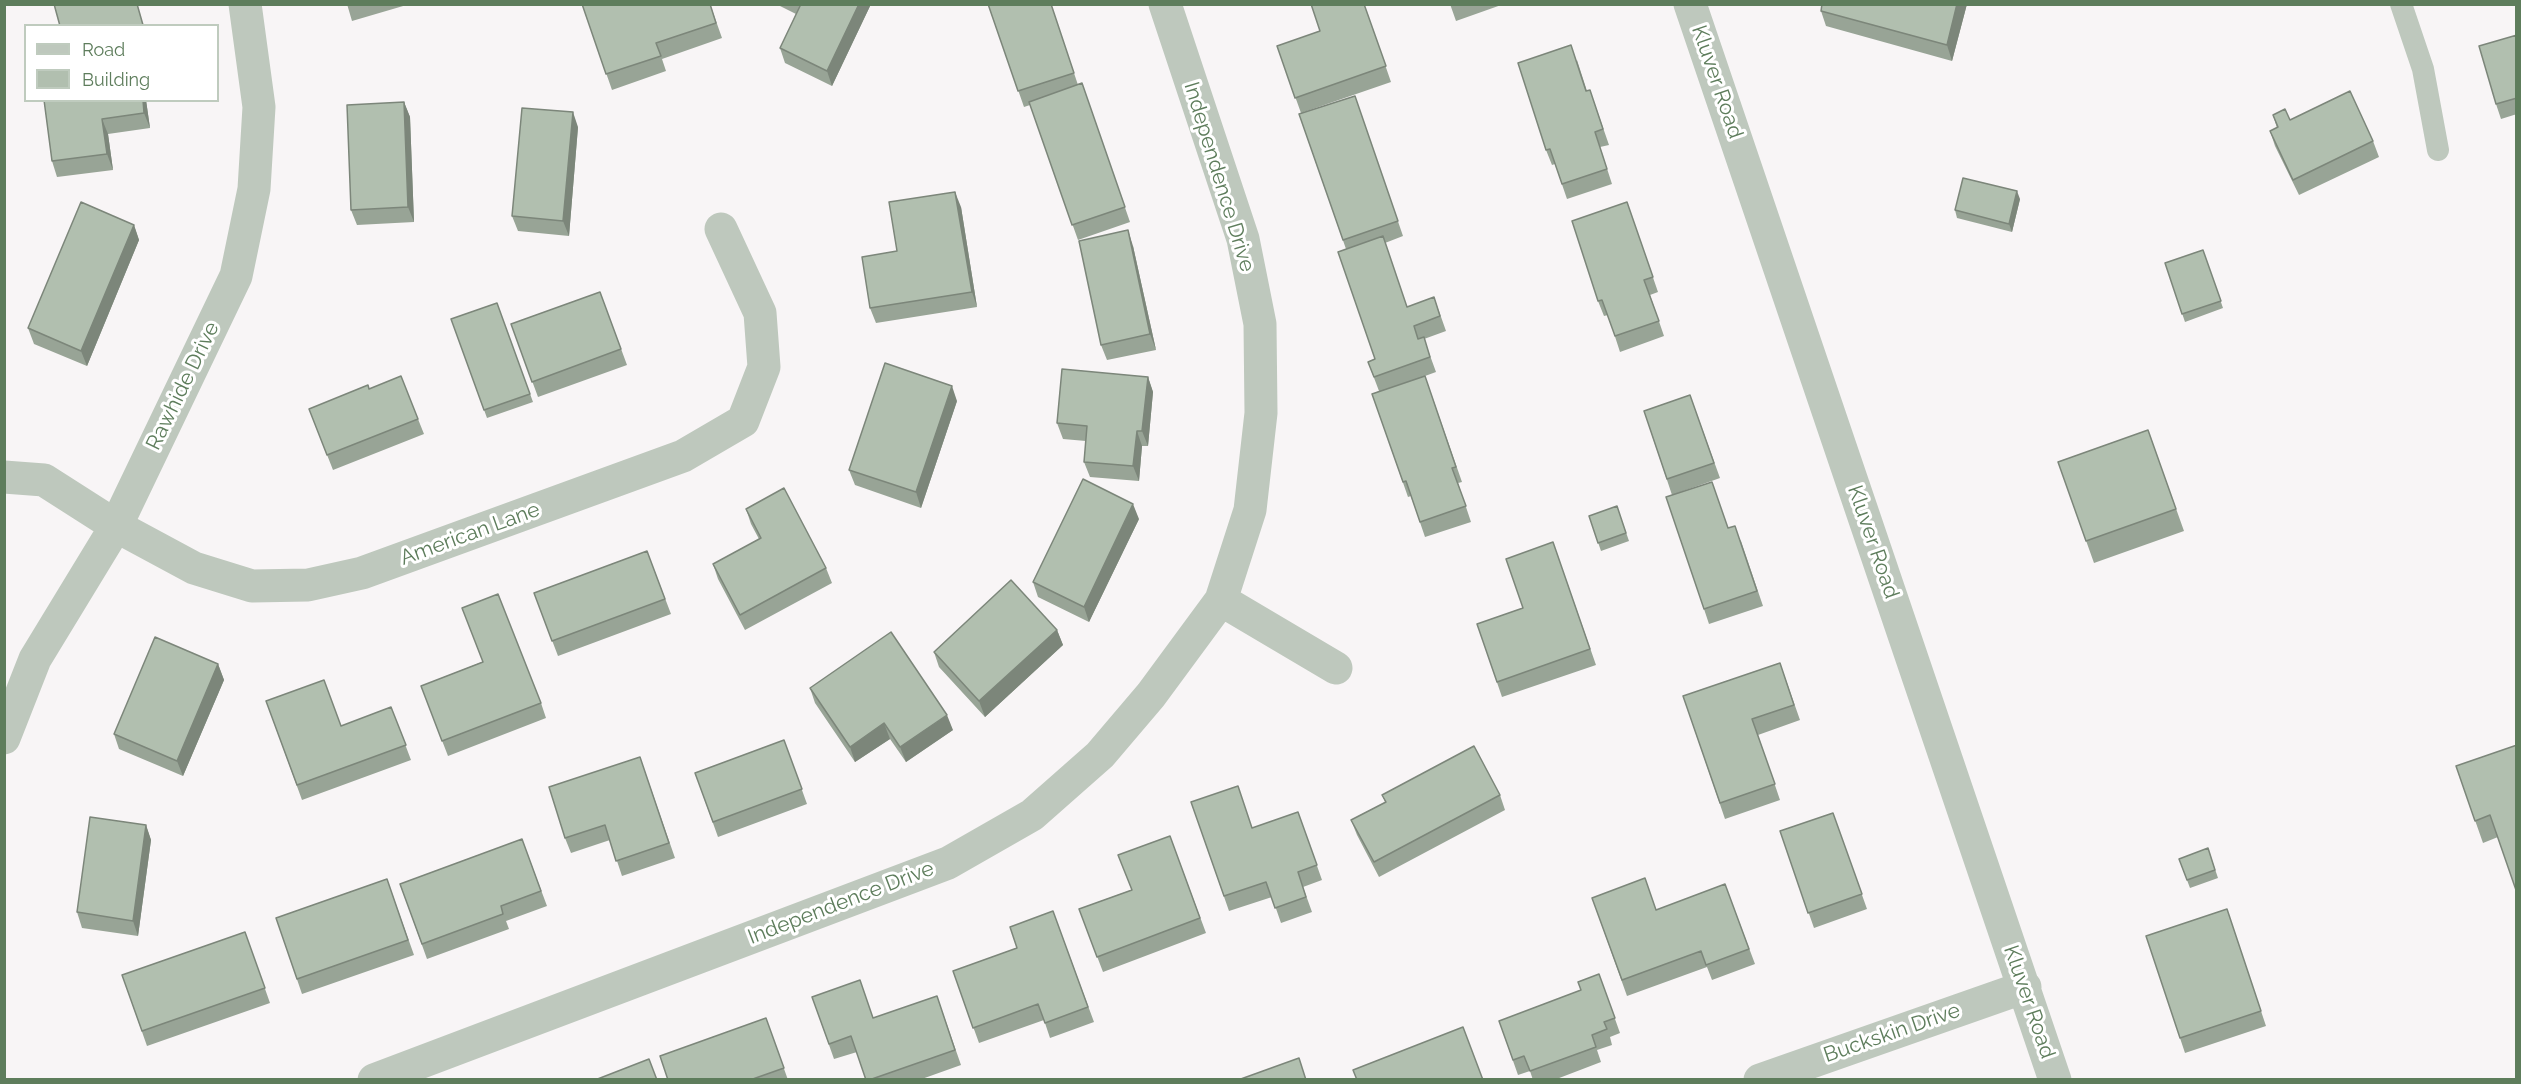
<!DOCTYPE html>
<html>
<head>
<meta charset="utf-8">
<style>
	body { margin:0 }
	#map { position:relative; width:2521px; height:1084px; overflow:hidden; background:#f8f5f6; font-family:Raleway,sans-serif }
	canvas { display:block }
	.frame { position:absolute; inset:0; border:6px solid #5e7d5c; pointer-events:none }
	.legend { position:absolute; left:24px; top:24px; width:195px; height:78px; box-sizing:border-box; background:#fff; border:2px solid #bfcbbe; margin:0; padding:8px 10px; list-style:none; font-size:18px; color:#5e7d5c }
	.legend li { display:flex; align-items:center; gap:12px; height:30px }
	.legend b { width:30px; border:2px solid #bfcbbe }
</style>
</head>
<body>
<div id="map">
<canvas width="2521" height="1084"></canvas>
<div class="frame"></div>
<ul class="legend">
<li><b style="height:8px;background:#bec8bd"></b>Road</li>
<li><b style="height:16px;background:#b1bfaf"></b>Building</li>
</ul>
</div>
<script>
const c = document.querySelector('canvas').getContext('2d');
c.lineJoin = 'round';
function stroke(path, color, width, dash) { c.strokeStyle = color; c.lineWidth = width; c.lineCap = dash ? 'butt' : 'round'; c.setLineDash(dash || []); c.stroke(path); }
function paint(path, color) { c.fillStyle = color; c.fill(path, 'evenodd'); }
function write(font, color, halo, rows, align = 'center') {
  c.font = font + ' Raleway,sans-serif'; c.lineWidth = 6; c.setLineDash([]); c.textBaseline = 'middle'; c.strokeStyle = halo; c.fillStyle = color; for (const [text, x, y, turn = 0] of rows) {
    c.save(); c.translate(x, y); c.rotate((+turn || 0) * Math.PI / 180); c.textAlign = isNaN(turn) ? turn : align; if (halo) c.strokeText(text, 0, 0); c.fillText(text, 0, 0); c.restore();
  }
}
stroke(new Path2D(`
	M2401,4l22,65 15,81`), '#bec8bd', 22);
stroke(new Path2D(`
	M1690,4l365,1076
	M4,477l40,3 72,46 78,42 58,18 56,-1 54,-12 321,-117 60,-35 21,-54 -4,-54 -39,-84
	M1221,600l115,68
	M4,738l31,-79 81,-133 120,-250 18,-87 5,-82 -14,-103
	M374,1080l574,-217 84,-48 68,-60 51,-60 70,-95 29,-90 11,-97 -1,-89 -17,-85 -78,-235
	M1760,1080l265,-93`), '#bec8bd', 33);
paint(new Path2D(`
	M347,4h63l-58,17z
	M582,4h128l12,34 -60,21 4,12 -54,19z
	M776,4h95l-39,82 -47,-23 -5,-15 16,-34z
	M988,4h63l27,81 4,-2 48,139 -52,18 -48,-135 -6,2z
	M1364,4l27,78 -90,31 -24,-67 43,-15z
	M1450,4h54l-48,17z
	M1967,4l-15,57 -126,-35 -5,-15z
	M2517,35v79l-16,5 -5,-15z
	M1577,60l10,31 3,-1 19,55 -9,2 12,37 -45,15 -12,-35 -3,1 -6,-15z
	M1355,96l48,140 -18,7 22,64 27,-10 12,34 -22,8 12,33 -11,4 37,106 -4,1 13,39 -46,15 -14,-41 -3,1 -36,-103 7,-3 -11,-29 7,-3 -29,-110 -47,-135z
	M44,100h102l4,28 -42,6 5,36 -56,7 -5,-16z
	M404,102l6,15 4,105 -57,3 -6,-15z
	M2273,115l100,26 6,16 -80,38 -24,-49 -5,-15 7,-3z
	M578,127l-9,109 -51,-5 -6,-15z
	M2020,199l-8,33 -55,-14 -2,-8z
	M1627,202l31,90 -8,3 14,41 -44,16 -12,-37 -4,1 -6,-15z
	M961,207l16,100 -101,16 -6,-15 27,-57z
	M134,225l5,15 -52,126 -53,-22 -6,-16z
	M1133,246l23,104 -49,10 -6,-15z
	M2203,250l20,58 -38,14 -20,-59z
	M600,292l27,73 -89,32 -27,-73z
	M497,303l36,99 -46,16 -36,-99z
	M1148,377l5,15 -5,54h-6l-3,35 -49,-4 -6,-15 2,-21 -23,-2 -6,-16z
	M369,389l49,30 6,15 -91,36 -24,-61z
	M1690,395l30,83 -48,17 -28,-84z
	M957,401l-36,107 -66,-23 -6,-15z
	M2148,430l36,101 -90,32 -36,-101z
	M1617,506l12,35 -28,10 -12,-35z
	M746,509l80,59 6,15 -87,47 -27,-51 -5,-15 46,-25 -8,-15z
	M1139,519l-50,103 -51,-25 -5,-15z
	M1728,527l13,14 22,65 -54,18 -5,-15z
	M1553,542l43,123 -94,32 -25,-73 46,-16z
	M647,551l24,63 -113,42 -24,-63z
	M1057,630l6,15 -78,72 -46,-50 -5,-15z
	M482,662l59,41 5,15 -98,38 -27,-70z
	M1780,663l20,57 -42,15 22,65 -55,19 -42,-123z
	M218,664l6,16 -41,96 -64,-27 -5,-15z
	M810,688l143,42 -47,32 -16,-23 -35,23 -40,-59z
	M266,701l75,25 50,-19 20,53 -109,40z
	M784,740l23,64 -89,33 -23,-64z
	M2517,745l-19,92 -15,6 -27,-77z
	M640,757l35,101 -53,18 -12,-36 -39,13 -6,-15z
	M1382,795h118l5,15 -126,67 -22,-42 -6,-15 34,-18z
	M1191,802l61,26 46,-16 24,68 -19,7 9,25 -31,11 -9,-26 -43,14z
	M1833,813l34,96 -53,19 -34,-97z
	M146,825l5,15 -13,96 -56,-8 -5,-16z
	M1170,836l36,97 -103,39 -24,-63 52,-19z
	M522,839l25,67 -41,15 3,8 -82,30 -27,-75z
	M2208,848l10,30 -28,10 -11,-29z
	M387,879l27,76 -112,39 -26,-76z
	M1725,884l30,80 -43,16 -5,-13 -80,29 -35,-98 64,12z
	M2227,909l39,117 -81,27 -5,-15z
	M1053,911l41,111 -44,16 -6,-18 -65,23 -26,-72 64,-23z
	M245,932l25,71 -123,43 -25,-71z
	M1599,974l21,59 -10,4 2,8 -15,5 4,12 -47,18h-21l-3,-9 -12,4 -19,-54 82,-31z
	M937,996l24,69 -42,15h-53l-9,-28 -23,7 -22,-62 62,21z
	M766,1018l22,62h-120z`), '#98a496');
paint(new Path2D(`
	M859,4h12l-39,82 -5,-15z
	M1957,4h10l-15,57 -5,-16z
	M143,100h3l4,28 -6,-15z
	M404,102l6,15 4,105 -6,-15z
	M573,112l5,15 -9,109 -6,-15z
	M102,119l6,15 5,36 -6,-16z
	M2017,191l3,8 -8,33 -3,-8z
	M955,192l6,15 16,100 -5,-15z
	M134,225l5,15 -52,126 -6,-15z
	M1128,230l5,16 23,104 -6,-16z
	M1148,377l5,15 -5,54 -6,-15z
	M952,386l5,15 -36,107 -5,-16z
	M1137,431l5,15 -3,35 -6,-15z
	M1133,504l6,15 -50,103 -5,-15z
	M1057,630l6,15 -78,72 -6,-16z
	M218,664l6,16 -41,96 -6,-15z
	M947,715l6,15 -47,32 -6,-15z
	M884,723l6,16 -35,23 -5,-15z
	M146,825l5,15 -13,96 -5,-15z`), '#7c867a');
const building = new Path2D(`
	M54,4h83l6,21 -3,1h-80z
	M582,4h128l6,19 -60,20 5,13 -55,18z
	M801,4h58l-32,67 -47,-23z
	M988,4h63l23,69 -56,18z
	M1311,4h53l22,62 -91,32 -18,-52 43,-15z
	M1822,4h135l-10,41 -126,-34z
	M2517,35v63l-21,6 -17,-58z
	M1571,45l15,46 4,-1 13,39 -8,3 12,37 -45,15 -12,-35 -4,1 -28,-87z
	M1082,83l43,124 -53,18 -43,-123z
	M2350,91l23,50 -80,39 -23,-49 8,-4 -5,-12 12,-6 5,11z
	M1355,96l43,125 -55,19 -44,-126z
	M44,100h99l1,13 -42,6 5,35 -55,7z
	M404,102l4,105 -57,3 -4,-105z
	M522,108l51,4 -10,109 -51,-5z
	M1963,178l54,13 -8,33 -54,-14z
	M955,192l17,100 -102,16 -8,-51 35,-6 -8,-49z
	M81,202l53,23 -53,126 -53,-23z
	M1627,202l26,75 -9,3 15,41 -44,15 -13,-36 -4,1 -26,-80z
	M1128,230l22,104 -49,11 -22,-104z
	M1383,236l24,71 27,-10 6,19 -26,10 4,13 6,-2 6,20 -56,20 -6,-15 7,-3 -37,-107z
	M2203,250l18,51 -39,13 -17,-51z
	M600,292l21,57 -89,33 -21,-58z
	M497,303l33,91 -46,16 -33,-91z
	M885,363l67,23 -36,106 -67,-22z
	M1062,369l86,8 -6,54h-5l-4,35 -49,-4 3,-36 -30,-3z
	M401,376l17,43 -91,36 -18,-46 59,-24 1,4z
	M1425,376l31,91 -4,1 14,38 -46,16 -14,-41 -3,1 -31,-88z
	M1690,395l24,68 -47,16 -23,-68z
	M2148,430l28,79 -90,32 -28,-79z
	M1083,479l50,25 -49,103 -51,-25z
	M1712,482l16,46 7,-2 22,65 -53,18 -38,-112z
	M784,488l42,80 -86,47 -27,-51 48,-26 -15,-29z
	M1617,506l9,27 -28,10 -9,-27z
	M1553,542l37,107 -93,33 -20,-58 46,-16 -17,-49z
	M647,551l18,48 -113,42 -18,-48z
	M1011,580l46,50 -78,71 -45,-49z
	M498,594l43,109 -99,38 -21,-55 62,-24 -21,-54z
	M891,632l56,83 -47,32 -16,-24 -34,24 -40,-59z
	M155,637l63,27 -41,97 -63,-27z
	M1780,663l14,42 -42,14 23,65 -55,19 -37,-107z
	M324,680l17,46 50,-19 15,38 -109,40 -31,-84z
	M784,740l18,49 -89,33 -18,-49z
	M2517,745v148l-27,-78 -15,6 -19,-55z
	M1474,746l26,49 -126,67 -23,-42 35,-18 -4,-7z
	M640,757l29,86 -53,18 -11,-36 -40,13 -16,-51z
	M1238,786l14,42 46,-16 19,53 -19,7 8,25 -31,11 -9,-26 -42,14 -33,-94z
	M1833,813l29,81 -54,19 -28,-82z
	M90,817l56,8 -13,96 -56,-9z
	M1170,836l30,82 -103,39 -18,-48 53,-19 -14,-35z
	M522,839l19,52 -40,15 2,8 -81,30 -22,-60z
	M2208,848l7,22 -28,10 -8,-21z
	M1645,878l11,32 69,-26 24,65 -43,16 -5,-14 -79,29 -30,-82z
	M387,879l21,61 -111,39 -21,-61z
	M2227,909l34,102 -81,27 -34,-102z
	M1053,911l35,96 -43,16 -7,-19 -65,24 -20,-57 64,-23 -7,-21z
	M245,932l20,56 -123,43 -20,-56z
	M1599,974l16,44 -11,4 3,7 -15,6 4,12 -66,24 -6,-15 -11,4 -14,-39 82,-31 -3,-8z
	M860,980l13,38 64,-22 18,54 -86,30h-3l-15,-44 -22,8 -17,-47z
	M766,1018l18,50 -34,12h-82l-8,-24z
	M1463,1027l20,53h-126l-4,-10z
	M1299,1058l7,22h-68z
	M649,1059l8,21h-62z`);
paint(building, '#b1bfaf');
stroke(building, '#7c867a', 1.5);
write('21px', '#5e7d5c', '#fff', [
	["Kluver Road",1717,82,71],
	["Independence Drive",1219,177,73],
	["Rawhide Drive",183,386,-64],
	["American Lane",470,534,-20],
	["Kluver Road",1873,542,71],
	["Independence Drive",841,903,-21],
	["Kluver Road",2029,1002,71],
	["Buckskin Drive",1892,1033,-19]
]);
</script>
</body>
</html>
